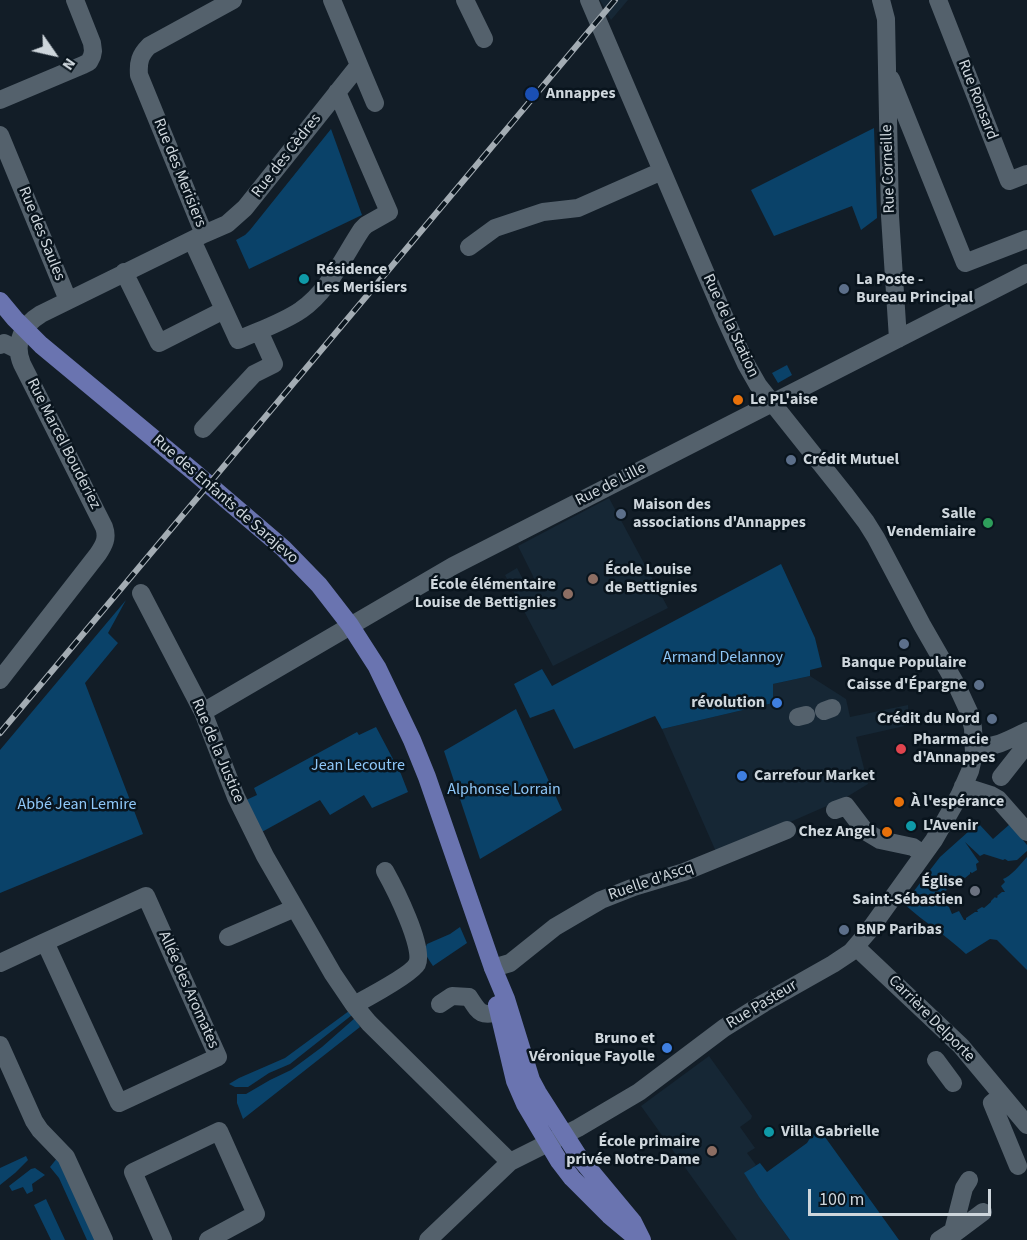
<!DOCTYPE html>
<html>
<head>
<meta charset="utf-8">
<style>
	body { margin:0 }
	#map { position:relative; width:1027px; height:1240px; overflow:hidden; background:#121d27; font-family:"Source Sans 3",sans-serif }
	canvas { display:block }
	.north { position:absolute; left:24px; top:24px; width:60px; height:60px; -webkit-text-stroke:4px #09141d; paint-order:stroke; rotate:124deg; font-size:16px; font-weight:700; line-height:24px; text-align:center; color:#ced6dc }
	.north::after { content:''; display:block; margin:auto; width:21px; height:27px; background:#ced6dc; clip-path:polygon(50% 0,100% 100%,50% 72%,0 100%) }
	.scale { position:absolute; left:808px; top:1189px; width:183px; height:27px; box-sizing:border-box; border:3px solid #ced6dc; border-top:0; padding-left:8px; font-size:18px; line-height:21px; white-space:nowrap; color:#ced6dc; -webkit-text-stroke:4px #09141d; paint-order:stroke }
</style>
</head>
<body>
<div id="map">
<canvas width="1027" height="1240"></canvas>
<div class="north">N</div>
<div class="scale">100 m</div>
</div>
<script>
const c = document.querySelector('canvas').getContext('2d');
c.lineJoin = 'round';
function paint(path, color) { c.fillStyle = color; c.fill(path, 'evenodd'); }
function stroke(path, color, width, dash) { c.strokeStyle = color; c.lineWidth = width; c.lineCap = dash ? 'butt' : 'round'; c.setLineDash(dash || []); c.stroke(path); }
function write(font, color, halo, rows, align = 'center') {
  c.font = font + ' "Source Sans 3",sans-serif'; c.lineWidth = 5; c.setLineDash([]); c.textBaseline = 'middle'; c.strokeStyle = halo; c.fillStyle = color; for (const [text, x, y, turn = 0] of rows) {
    c.save(); c.translate(x, y); c.rotate((+turn || 0) * Math.PI / 180); c.textAlign = isNaN(turn) ? turn : align; if (halo) c.strokeText(text, 0, 0); c.fillText(text, 0, 0); c.restore();
  }
}
paint(new Path2D(`
	M600,0h28l-17,20z
	M609,498l59,110 -115,58 -48,-91 12,-7 10,19 8,-4 -2,-7 -15,-30z
	M810,676l36,23 4,18 58,-12 1,20 -53,12 12,47 -23,14 -128,56 -55,-125 111,-26v-19z
	M709,1056l43,60 -1,3 -11,8 15,21 -8,5 9,12 -11,9 14,23 31,43h-53l-96,-134z`), '#162735');
paint(new Path2D(`
	M874,128l3,90 -16,12 -9,-24 -78,30 -23,-46z
	M331,129l31,86 -113,54 -13,-29 9,-5 5,-5z
	M787,365l5,10 -14,8 -6,-10z
	M781,564l34,74 7,29 -12,3v6l-37,8v19l-111,26 -7,-13 -81,33 -20,-40 -24,9 -16,-34 28,-15 10,17z
	M126,600l-18,33 10,10 -33,40 58,151 -143,59v-143z
	M516,709l46,101 -82,49 -36,-108z
	M376,727l25,47 7,18 -36,16 -8,-13 -34,20 -10,-15 -60,33 -16,-32 13,-6 -3,-7 103,-56 2,3z
	M978,823l15,16 17,-15 17,21v6l-10,9 -9,1 -3,-2 -2,1 -19,-6 -4,2 -15,-14 14,20 -3,2 1,6 -5,3 -2,-1v2l-5,4 -2,-1v2l-6,4 -5,-5 -9,7 4,5 -2,1 -2,-1 -5,5 6,9h2l1,2 2,1 3,7 7,-3 5,9h2v-2l9,-6h3l-1,-2 5,-3 2,1 7,-6v-1l4,-4 1,1 2,-1 -1,-1 5,-4h3l-4,-6 4,-4 -2,-3c7,-2 18,-15 24,-22v113l-30,-30 -7,-1 -24,15c-19,-18 -42,-32 -62,-50l36,-47z
	M460,927l7,16 -34,23c-4,-7 -11,-13 -6,-22l23,-10z
	M349,1011l3,4 -62,49 -21,9 -21,14h-13l-6,-3 10,-6 46,-20z
	M355,1018l5,9 -117,92 -6,-16v-9h9l24,-14 21,-10 31,-23z
	M820,1130l79,110h-109l-31,-43 -15,-24 16,-10 7,9 40,-29 5,-8z
	M26,1156l2,4 -13,13 -15,12v-17z
	M58,1157l38,83h-9l-28,-62 -9,-11z
	M35,1168l10,7 -13,9 1,7 -6,3 -4,-7 -11,4 -3,-5 22,-17z
	M46,1199l19,41h-14l-17,-35z`), '#0a4269');
stroke(new Path2D(`
	M465,0l19,39
	M881,0l5,19 4,197 8,123
	M938,0l71,181 18,-7
	M359,65l16,38
	M891,79l74,184 62,-24
	M0,100l83,-35 6,-3 3,-6 1,-5 -1,-8 -17,-43
	M0,135l68,165
	M204,234l23,-10 18,-16 114,-143 -27,-65
	M192,240l46,100c20,-9 46,-18 63,-30 27,-18 43,-54 61,-81l4,-4 23,-13 -52,-120
	M469,247l26,-19 48,-16 35,-4 84,-37
	M124,272l35,71 65,-33
	M0,345l4,-2 14,7
	M203,429l51,-55 20,-10 -15,-33
	M141,593l62,119 33,85 29,59 68,118 21,31 15,18 141,139
	M0,680l98,-126c6,-9 10,-16 6,-27l-82,-163c-9,-21 1,-39 19,-50l163,-80 -65,-159c-1,-13 1,-20 10,-29l84,-46
	M824,711l8,-3
	M203,712l250,-146 574,-293
	M798,717l8,-2
	M975,747c20,1 34,-7 52,-16
	M1001,777l26,-33
	M963,786l28,9 7,4 29,33
	M835,810l11,-4 19,25 15,9 33,7 10,7
	M146,896l72,161 -99,46 -74,-161z
	M228,937l67,-29
	M856,947l105,99 66,79
	M0,963l45,-21
	M493,968l17,-5 45,-36 46,-27 33,-13 50,-15 103,-42
	M440,1004l12,-8 17,1c10,15 11,20 30,15
	M354,1005c13,-7 58,-31 63,-41 8,-16 -23,-77 -32,-93
	M0,1045l34,76 6,9 26,27 38,83
	M936,1060l17,23
	M1002,1095l-10,8 26,63
	M955,1233l28,-21
	M163,1240l-30,-68 86,-41 37,83 -48,26
	M428,1240l82,-78 68,-34 61,-36 85,-64 40,-25 69,-39 18,-12 17,-20 66,-92 25,-44 11,-25 4,-17 -1,-26 -4,-16 -12,-26 -35,-61 -46,-87 -10,-16 -22,-29 -86,-108 -12,-21 -22,-48 -135,-316
	M939,1240l14,-9 11,-43 5,-8`), '#54616c', 18);
stroke(new Path2D(`
	M0,301l15,18 26,26 153,127 89,76 36,37 31,40 27,42 35,73 15,37 66,191 13,31 25,81 7,13 41,64 54,65 9,18
	M497,1005l18,76 10,23 13,22 21,35 13,17 37,37 25,21`), '#6a74b0', 18);
const rail = new Path2D(`
	M0,733l615,-733`);
stroke(rail, '#a3acb3', 6);
stroke(rail, '#09141d', 4, [11]);
for (const [x, y, r, color] of [
	[532,94,8,"#1a4fb4"],
	[304,279,6,"#0f9aa8"],
	[844,289,6,"#5c6f8a"],
	[738,400,6,"#e8710a"],
	[791,460,6,"#5c6f8a"],
	[621,514,6,"#5c6f8a"],
	[988,523,6,"#2e9e5b"],
	[593,579,6,"#8d6e63"],
	[568,594,6,"#8d6e63"],
	[904,644,6,"#5c6f8a"],
	[979,685,6,"#5c6f8a"],
	[777,703,6,"#3f7fe0"],
	[992,719,6,"#5c6f8a"],
	[901,749,6,"#e0444e"],
	[742,776,6,"#3f7fe0"],
	[899,802,6,"#e8710a"],
	[911,826,6,"#0f9aa8"],
	[887,832,6,"#e8710a"],
	[975,891,6,"#6b7280"],
	[844,930,6,"#5c6f8a"],
	[667,1048,6,"#3f7fe0"],
	[769,1132,6,"#0f9aa8"],
	[712,1151,6,"#8d6e63"]
]) { const dot = new Path2D(); dot.arc(x, y, r, 0, 2 * Math.PI); c.fillStyle = color; c.fill(dot); stroke(dot, '#09141d', 2); }
write('bold 16px', '#ced6dc', '#09141d', [
	["Annappes",546,94],
	["Résidence",316,270],
	["Les Merisiers",316,288],
	["La Poste -",856,280],
	["Bureau Principal",856,298],
	["Le PL'aise",750,400],
	["Crédit Mutuel",803,460],
	["Maison des",633,505],
	["associations d'Annappes",633,523],
	["Salle",976,514,"right"],
	["Vendemiaire",976,532,"right"],
	["École Louise",605,570],
	["de Bettignies",605,588],
	["École élémentaire",556,585,"right"],
	["Louise de Bettignies",556,603,"right"],
	["Banque Populaire",904,663,"center"],
	["Caisse d'Épargne",967,685,"right"],
	["révolution",765,703,"right"],
	["Crédit du Nord",980,719,"right"],
	["Pharmacie",913,740],
	["d'Annappes",913,758],
	["Carrefour Market",754,776],
	["À l'espérance",911,802],
	["L'Avenir",923,826],
	["Chez Angel",875,832,"right"],
	["Église",963,882,"right"],
	["Saint-Sébastien",963,900,"right"],
	["BNP Paribas",856,930],
	["Bruno et",655,1039,"right"],
	["Véronique Fayolle",655,1057,"right"],
	["Villa Gabrielle",781,1132],
	["École primaire",700,1142,"right"],
	["privée Notre-Dame",700,1160,"right"]
], 'left');
write('16px', '#ced6dc', '#09141d', [
	["Rue Ronsard",977,100,69],
	["Rue des Cèdres",287,156,-52],
	["Rue Corneille",889,169,-92],
	["Rue des Merisiers",179,173,68],
	["Rue des Saules",41,234,68],
	["Rue de la Station",730,326,65],
	["Rue Marcel Bouderiez",63,444,63],
	["Rue de Lille",611,485,-27],
	["Rue des Enfants de Sarajevo",225,500,41],
	["Rue de la Justice",217,751,67],
	["Ruelle d'Ascq",651,882,-19],
	["Allée des Aromates",188,990,66],
	["Rue Pasteur",762,1005,-31],
	["Carrière Delporte",931,1019,45]
]);
write('16px', '#8fc8f9', '#09141d', [
	["Armand Delannoy",723,658],
	["Jean Lecoutre",358,766],
	["Alphonse Lorrain",504,790],
	["Abbé Jean Lemire",77,805]
]);
</script>
</body>
</html>
